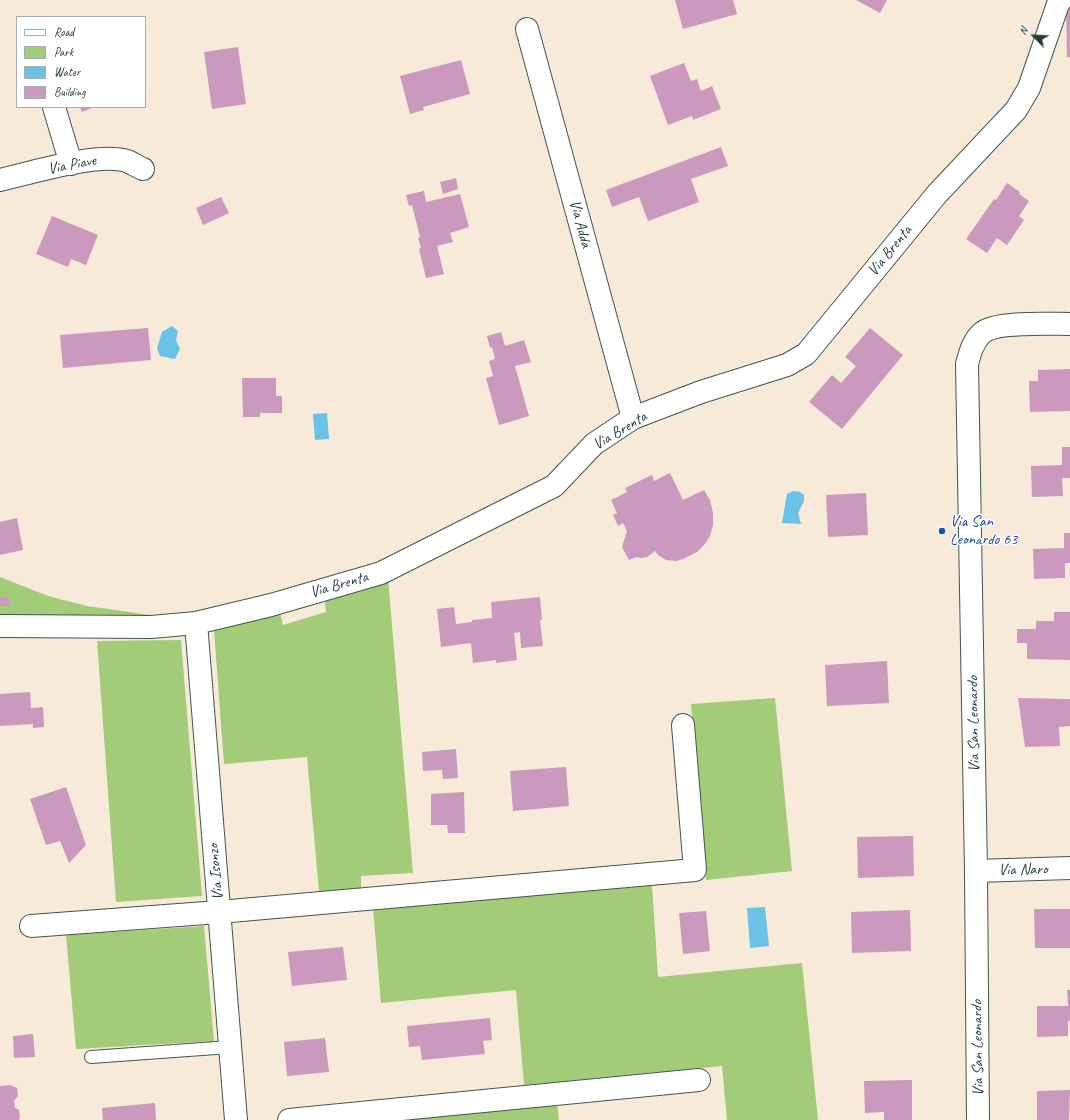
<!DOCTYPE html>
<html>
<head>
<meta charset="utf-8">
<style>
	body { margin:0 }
	#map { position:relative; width:1070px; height:1120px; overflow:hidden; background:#f7ead8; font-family:Caveat,sans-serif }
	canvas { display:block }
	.legend { position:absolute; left:16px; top:16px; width:130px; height:92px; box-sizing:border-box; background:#fff; border:1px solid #a5b1ae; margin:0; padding:5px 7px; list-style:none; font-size:12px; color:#1f3d34 }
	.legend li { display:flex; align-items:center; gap:8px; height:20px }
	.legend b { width:20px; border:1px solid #a5b1ae }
	.north { position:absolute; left:1014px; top:16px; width:40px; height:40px; -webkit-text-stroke:3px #fff; paint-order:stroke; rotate:294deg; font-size:11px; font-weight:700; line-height:16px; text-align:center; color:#1f3d34 }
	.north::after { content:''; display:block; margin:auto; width:14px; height:18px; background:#1f3d34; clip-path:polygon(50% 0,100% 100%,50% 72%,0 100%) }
</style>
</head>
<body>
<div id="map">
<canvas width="1070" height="1120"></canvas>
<ul class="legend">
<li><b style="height:5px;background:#fff"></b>Road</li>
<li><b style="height:11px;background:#a2cc78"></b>Park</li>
<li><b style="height:11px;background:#6ac2e7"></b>Water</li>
<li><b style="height:11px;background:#cc99be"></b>Building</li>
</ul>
<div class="north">N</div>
</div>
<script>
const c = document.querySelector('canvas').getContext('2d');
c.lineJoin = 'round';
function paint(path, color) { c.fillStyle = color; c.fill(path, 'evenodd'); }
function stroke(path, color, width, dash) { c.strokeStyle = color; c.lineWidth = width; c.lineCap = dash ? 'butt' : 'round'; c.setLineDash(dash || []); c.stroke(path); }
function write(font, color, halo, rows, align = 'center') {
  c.font = font + ' Caveat,sans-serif'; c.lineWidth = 3; c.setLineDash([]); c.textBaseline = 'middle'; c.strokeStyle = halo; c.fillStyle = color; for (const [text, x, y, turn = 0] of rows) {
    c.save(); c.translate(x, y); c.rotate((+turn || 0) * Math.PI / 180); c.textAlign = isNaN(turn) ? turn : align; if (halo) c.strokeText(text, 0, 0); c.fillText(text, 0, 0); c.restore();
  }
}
paint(new Path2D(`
	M0,577l48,19 39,10 63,9 -26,3 -124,-2z
	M388,578l25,295 -52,3v13l-42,3 -12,-135 -83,7 -10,-134 66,-18 3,13 43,-13 -1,-12z
	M181,640l21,256 -86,6 -19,-261z
	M775,698l17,173 -86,9 -15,-176z
	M652,885l6,92 144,-14 16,157h-91l-5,-54 -198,19 -8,-95 -135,13 -8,-95z
	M204,926l10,115 -138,8 -10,-114z
	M557,1102l2,18h-168z`), '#a2cc78');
paint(new Path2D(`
	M172,326l6,5 -2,9 4,9 -5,10 -15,-3 -3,-8 5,-16z
	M327,413l2,26 -14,1 -2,-26z
	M793,491l7,1 4,3v6l-6,12 3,11 -19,-1 5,-29z
	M765,907l4,39 -19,2 -3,-40z`), '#6ac2e7');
paint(new Path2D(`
	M675,0h58l4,14 -54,15z
	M856,0h31l-7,13z
	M1066,6h4v51h-3z
	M238,47l8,57 -34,5 -8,-57z
	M461,60l9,34 -47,13 1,3 -14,4 -10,-38z
	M684,63l7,18 6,-2 4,12 11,-5 9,23 -28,11 -1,-4 -24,9 -18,-49z
	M80,107h14l-12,5z
	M721,147l7,19 -37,13 8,23 -51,19 -9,-24 -27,10 -6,-17z
	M456,178l2,11 -15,5 -3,-12z
	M1007,183l13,9 -1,2 10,7 -10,15 5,4 -17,25 -10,-7 -10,15 -21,-14 28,-40 2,1z
	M424,191l2,11 34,-8 9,33 -19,6 3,9 -16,4 7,28 -18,4 -7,-29 2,-1 -3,-10 2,-1 -8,-32 -3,1 -3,-11z
	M221,197l8,16 -26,12 -7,-17z
	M52,216l46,19 -12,30 -15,-6 -3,8 -32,-13z
	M148,328l3,32 -88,8 -3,-33z
	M870,328l33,27 -61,74 -33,-27 23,-27 9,8 15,-17 -11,-9z
	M501,332l4,14 19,-6 7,22 -16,4 14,50 -30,9 -13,-47 7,-2 -4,-15 6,-2 -3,-12 -2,1 -3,-12z
	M1070,369v42l-40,1 -1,-31h9v-11z
	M242,378h34v18h6v17h-22v4h-17z
	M1062,447h8v31h-8l1,18 -31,1 -1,-31 31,-1z
	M670,473l13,27 21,-10 6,10 3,13v12l-3,11 -6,9 -7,7 -14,7 -7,2 -10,-1 -8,-5 -3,-4 -8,6 -6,1 -4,-1 -8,3 -7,-13 5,-16 -4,-8 -5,3 -5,-11 4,-2 -6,-13 16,-8 -2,-4 27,-13 2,6z
	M866,493l2,42 -40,2 -2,-42z
	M17,518l6,32 -23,5v-33z
	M1064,533h6v30h-5v15l-31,1 -1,-30 31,-1z
	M9,597v9h-9v-8z
	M540,597l2,23h-2l3,26 -22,2 -1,-16 -6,1 3,27 -21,3v-3l-23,3 -2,-20 -30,4 -4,-38 17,-2 2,17 16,-2v-2l20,-2 -1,-16z
	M1054,612h16v48l-43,-1v-16h-10v-14h19v-8h18z
	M887,661l2,42 -62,3 -2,-41z
	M30,692l1,16 12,-1 1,20 -11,1v-4l-33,2v-32z
	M1018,698l52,1v27l-11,1 1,19 -35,1z
	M456,749l2,29 -15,1 -1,-9 -19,1 -1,-19z
	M566,767l3,39 -56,5 -3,-40z
	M66,787l20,58 -17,18 -9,-22 -14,4 -16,-46z
	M464,792l1,41h-17l-1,-8h-16v-31z
	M913,836l1,40 -56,2 -1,-41z
	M1034,909h36v39h-35z
	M910,910l1,41 -59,2 -1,-41z
	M706,911l4,40 -27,3 -4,-41z
	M343,947l4,33 -55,6 -4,-34z
	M1067,990h3v31h-2v15l-31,1v-31h31z
	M490,1018l2,22 -9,1 2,13 -63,6 -2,-14 -11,1 -2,-21z
	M33,1034l2,23 -21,1 -1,-22z
	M325,1038l4,34 -42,4 -3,-34z
	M912,1080v40h-28v-8l-19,1 -1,-32z
	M10,1085l7,3 1,8 -4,5 1,7 4,2 1,8 -1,2h-19v-34z
	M1070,1090l-1,30h-32v-29z
	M155,1103l1,17h-53l-1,-12z`), '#cc99be');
const service = new Path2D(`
	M91,1057l139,-10`);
const minor = new Path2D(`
	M527,29l106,389
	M54,107l17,57
	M0,180c31,-7 97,-28 127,-19 5,2 11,6 16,8
	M196,623l40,497
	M0,626l151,1 45,-4 75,-18 110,-32 173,-87 40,-42 39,-26 68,-26 86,-27 19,-11 131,-160 79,-84 13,-22 29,-84 3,-4
	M976,871l94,-3
	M31,926l188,-14 476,-42 -12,-145
	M289,1120l410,-40
	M978,1120l-2,-249 -9,-507c3,-11 6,-23 15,-31 13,-12 68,-9 88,-9`);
stroke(service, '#3f574d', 14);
stroke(minor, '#3f574d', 24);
stroke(service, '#fff', 12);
stroke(minor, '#fff', 22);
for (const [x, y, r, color] of [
	[942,531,4,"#1a4fb4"]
]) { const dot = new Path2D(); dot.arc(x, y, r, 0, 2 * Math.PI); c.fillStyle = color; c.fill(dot); stroke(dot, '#fff', 1.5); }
write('16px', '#1f3d34', '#fff', [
	["Via Piave",72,165,-11],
	["Via Adda",580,224,75],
	["Via Brenta",890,251,-51],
	["Via Brenta",620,431,-31],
	["Via Brenta",339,585,-16],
	["Via San Leonardo",974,724,-91],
	["Via Naro",1023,870,-1],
	["Via Isonzo",216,872,-95],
	["Via San Leonardo",978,1048,-91]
]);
write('16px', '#164399', '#fff', [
	["Via San",950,522],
	["Leonardo 63",950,540]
], 'left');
</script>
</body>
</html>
